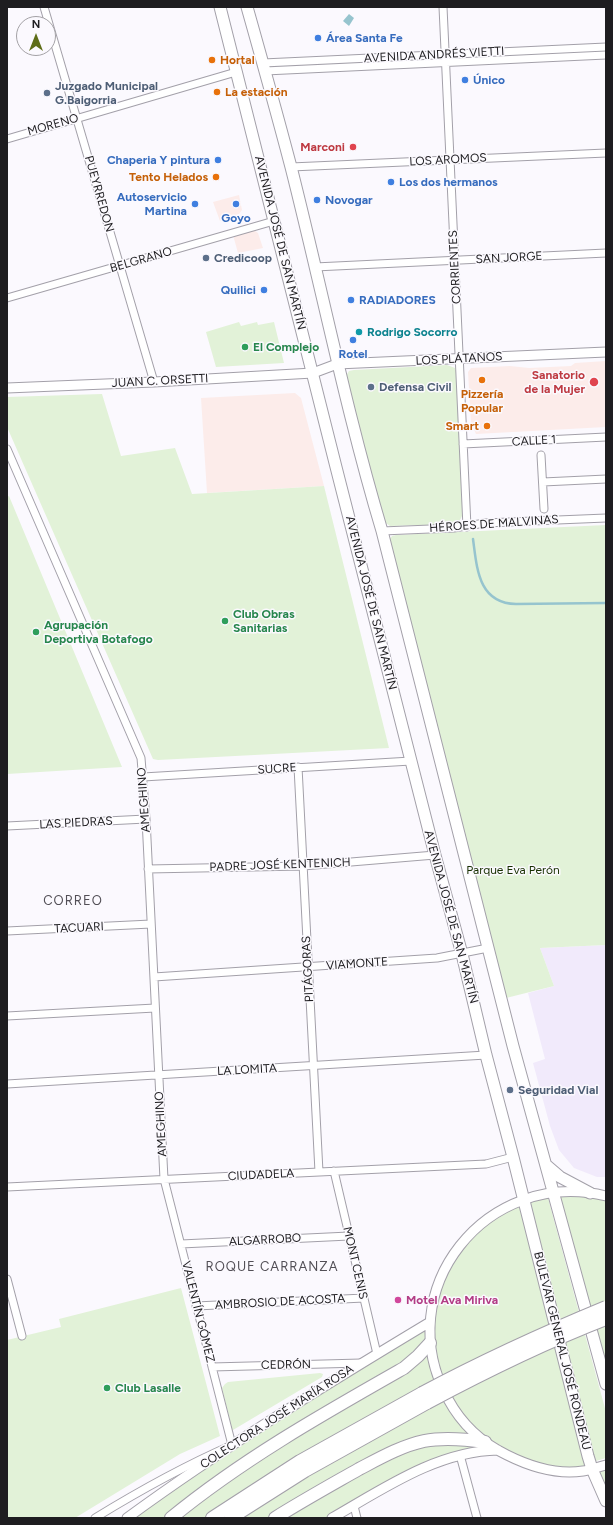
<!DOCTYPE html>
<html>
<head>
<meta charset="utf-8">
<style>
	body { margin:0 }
	#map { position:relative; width:613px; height:1525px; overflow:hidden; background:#fbf9fe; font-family:Figtree,sans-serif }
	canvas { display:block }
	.frame { position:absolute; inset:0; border:8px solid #1e1d20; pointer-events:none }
	.north { position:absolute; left:16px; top:16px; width:40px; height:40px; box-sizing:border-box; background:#fbf9fe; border:1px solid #a3a1a5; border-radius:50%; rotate:0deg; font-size:11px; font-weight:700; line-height:16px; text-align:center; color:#1e1d20 }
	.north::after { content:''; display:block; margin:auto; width:14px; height:18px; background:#5e6d18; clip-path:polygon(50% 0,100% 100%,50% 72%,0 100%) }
</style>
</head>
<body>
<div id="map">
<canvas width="613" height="1525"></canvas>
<div class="frame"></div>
<div class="north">N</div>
</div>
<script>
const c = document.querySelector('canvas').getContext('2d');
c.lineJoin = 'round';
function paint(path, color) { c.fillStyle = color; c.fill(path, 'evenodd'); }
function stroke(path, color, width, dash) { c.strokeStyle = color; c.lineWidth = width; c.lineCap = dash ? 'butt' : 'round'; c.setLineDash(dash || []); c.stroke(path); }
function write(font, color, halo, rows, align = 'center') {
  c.font = font + ' Figtree,sans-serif'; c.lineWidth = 3; c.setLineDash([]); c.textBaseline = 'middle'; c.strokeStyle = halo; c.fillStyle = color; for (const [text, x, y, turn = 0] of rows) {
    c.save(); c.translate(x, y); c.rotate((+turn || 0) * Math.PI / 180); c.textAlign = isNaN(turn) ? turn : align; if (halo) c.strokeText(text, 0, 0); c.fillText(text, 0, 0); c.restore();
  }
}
paint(new Path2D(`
	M239,195l3,15 -3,4 -19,7 -7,-19z
	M251,228l7,5 5,15 -25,5 -5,-18z
	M606,361v66l-130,7 -5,-11 -3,-51 3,-4 39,-2 19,2 42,-2 4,-3z
	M295,393l6,5 23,88 -117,7 -6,-95z`), '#fcecea');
paint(new Path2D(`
	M606,945v232h-9l-23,-9 -15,-18 -9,-24 -17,-63 12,-4 -17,-66 26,-7 -14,-38z`), '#f1eafb');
paint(new Path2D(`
	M239,322l2,4 16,-4 1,3 16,-3 10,41 -68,4 -10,-35z
	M447,365l8,3 1,3 7,143 -4,8 -4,2 -65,2 -7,-5 -37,-145 3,-5 5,-1z
	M102,394l19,62 54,-8 17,46 132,-8 65,262 -231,12 -5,-1 -146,-332v-30z
	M9,496l113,271 -115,7v-277z
	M606,525v420l-66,3 14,38 -48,12 -117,-458 3,-4 4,-1z
	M564,1192l42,2v190l-51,-180z
	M548,1198l58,214v46l-10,3 -3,-2 -64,-257z
	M523,1199l69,270 14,-4v36l-14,-32 -23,3 -71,-22 -79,20 -87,48h-205l303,-196 6,-31 33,-57z
	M181,1288l39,148 -40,18 -105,64h-68v-178l54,-13 -2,-8z
	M320,1373l3,1 -1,3 -89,53 -1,-1 -10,-41 3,-4 3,-2z`), '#e2f2d8');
paint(new Path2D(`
	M349,14l5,4 -5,8 -6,-5z`), '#96c4ce');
stroke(new Path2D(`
	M473,539c4,29 5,64 43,65l90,-1`), '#96c4ce', 2.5);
const street = new Path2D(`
	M44,7l110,375
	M443,7l24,520
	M263,63l343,-16
	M265,71l341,-16
	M7,139l229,-67
	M291,167l315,-14
	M315,267l291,-14
	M7,298l267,-77
	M463,444l143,-7
	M7,449l134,309 5,61 18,360 68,266c-48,21 -93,46 -137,73
	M541,455l3,54
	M543,482l63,-3
	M382,531l72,-3 31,-5 121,-5
	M298,767l21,405
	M143,777l268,-16
	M7,826l139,-7
	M148,869l155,-3 132,-11
	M7,931l144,-7
	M154,977l283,-19 51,-10
	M7,1016l148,-8
	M7,1084l479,-29
	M334,1171l43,183
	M7,1187l479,-23 27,-7
	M181,1244l168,-8
	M7,1279l15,57
	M196,1306l168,-8
	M212,1367l149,-4
	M460,1455l17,63
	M354,1506l3,12`);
const secondary = new Path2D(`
	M7,388l147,-6 159,-9 24,-9 269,-12
	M606,1196c-119,-29 -218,94 -158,203 13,24 34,44 59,56 22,11 50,20 76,16 7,-1 15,-4 23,-6
	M127,1518c97,-71 200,-134 303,-196
	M332,1518c51,-29 105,-67 166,-68`);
const primary = new Path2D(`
	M220,7l116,460 99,388 27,99 24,101 27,102 75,299 4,13 14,32
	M247,7c15,53 30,107 44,160 31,122 55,244 91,364l131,515 93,338
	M546,1165l14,12 30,16`);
const highway = new Path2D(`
	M171,1518c72,-59 152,-104 233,-150l14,-12 12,-13
	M212,1518l88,-57 122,-68
	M231,1518l74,-47 122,-68
	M275,1518c27,-17 56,-33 84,-49 21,-11 42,-23 65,-28 20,-4 41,-2 61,1`);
stroke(street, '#a3a0a9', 9);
stroke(secondary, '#a3a0a9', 11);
stroke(primary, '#a3a0a9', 13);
stroke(highway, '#a3a0a9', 14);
stroke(street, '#fff', 7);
stroke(secondary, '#fff', 9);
stroke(primary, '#fff', 11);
stroke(highway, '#fff', 12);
const highwayBridge = new Path2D(`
	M422,1393c60,-32 121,-60 184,-86
	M427,1403c58,-31 117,-60 179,-84`);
stroke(highwayBridge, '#a3a0a9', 14, []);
stroke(highwayBridge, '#fff', 12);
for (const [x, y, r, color] of [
	[318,38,4,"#3f7fe0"],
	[212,60,4,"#e8710a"],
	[465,80,4,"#3f7fe0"],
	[217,92,4,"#e8710a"],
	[47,93,4,"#5c6f8a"],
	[353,147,4,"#e0444e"],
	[218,160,4,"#3f7fe0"],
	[216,177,4,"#e8710a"],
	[391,182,4,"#3f7fe0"],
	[317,200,4,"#3f7fe0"],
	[195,204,4,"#3f7fe0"],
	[236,204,4,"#3f7fe0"],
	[206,258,4,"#5c6f8a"],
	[264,290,4,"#3f7fe0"],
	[351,300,4,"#3f7fe0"],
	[359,332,4,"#0f9aa8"],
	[353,340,4,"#3f7fe0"],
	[245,347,4,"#2e9e5b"],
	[482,380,4,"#e8710a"],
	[594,382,5,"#e0444e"],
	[371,387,4,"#5c6f8a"],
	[487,426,4,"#e8710a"],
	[225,621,4,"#2e9e5b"],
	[36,632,4,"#2e9e5b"],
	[510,1090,4,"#5c6f8a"],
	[398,1300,4,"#d1479c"],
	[107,1388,4,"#2e9e5b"]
]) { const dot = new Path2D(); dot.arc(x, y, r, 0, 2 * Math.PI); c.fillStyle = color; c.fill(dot); stroke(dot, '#fbf9fe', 1.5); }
write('bold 12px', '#366cbe', '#fbf9fe', [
	["Área Santa Fe",326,38],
	["Único",473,80],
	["Chaperia Y pintura",210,160,"right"],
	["Los dos hermanos",399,182],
	["Autoservicio",187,197,"right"],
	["Martina",187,211,"right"],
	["Novogar",325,200],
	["Goyo",236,218,"center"],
	["Quilici",256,290,"right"],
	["RADIADORES",359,300],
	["Rotel",353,354,"center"]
], 'left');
write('12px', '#1e1d20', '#fbf9fe', [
	["AVENIDA ANDRÉS VIETTI",434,55,-3],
	["MORENO",53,125,-16],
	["LOS AROMOS",448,160,-3],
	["PUEYRREDON",99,194,74],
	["AVENIDA JOSÉ DE SAN MARTÍN",280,243,76],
	["SAN JORGE",509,258,-3],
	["BELGRANO",141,260,-16],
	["CORRIENTES",455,267,-93],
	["LOS PLÁTANOS",459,359,-3],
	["JUAN C. ORSETTI",160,381,-3],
	["CALLE 1",534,441,-3],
	["HÉROES DE MALVINAS",494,524,-4],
	["AVENIDA JOSÉ DE SAN MARTÍN",371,603,76],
	["SUCRE",277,769,-4],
	["AMEGHINO",144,800,-94],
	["LAS PIEDRAS",76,823,-3],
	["PADRE JOSÉ KENTENICH",280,865,-2],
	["AVENIDA JOSÉ DE SAN MARTÍN",451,917,75],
	["TACUARI",79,928,-3],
	["VIAMONTE",357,964,-4],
	["PITÁGORAS",308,969,-93],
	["LA LOMITA",247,1070,-3],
	["AMEGHINO",161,1124,-93],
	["CIUDADELA",261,1175,-3],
	["ALGARROBO",265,1240,-3],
	["MONT CENIS",355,1263,77],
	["AMBROSIO DE ACOSTA",280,1302,-3],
	["VALENTÍN GÓMEZ",198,1312,76],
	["BULEVAR GENERAL JOSÉ RONDEAU",562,1351,76],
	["CEDRÓN",286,1365,-1],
	["COLECTORA JOSÉ MARÍA ROSA",277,1417,-33]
]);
write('bold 12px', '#c56008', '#fbf9fe', [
	["Hortal",220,60],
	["La estación",225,92],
	["Tento Helados",208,177,"right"],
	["Pizzería",482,394,"center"],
	["Popular",482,408,"center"],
	["Smart",479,426,"right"]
], 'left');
write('bold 12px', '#4e5e75', '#fbf9fe', [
	["Juzgado Municipal",55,86],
	["G.Baigorria",55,100],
	["Credicoop",214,258],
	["Defensa Civil",379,387],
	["Seguridad Vial",518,1090]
], 'left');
write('bold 12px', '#be3a42', '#fbf9fe', [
	["Marconi",345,147],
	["Sanatorio",585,375],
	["de la Mujer",585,389]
], 'right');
write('bold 12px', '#0d838f', '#fbf9fe', [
	["Rodrigo Socorro",367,332]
], 'left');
write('bold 12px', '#27864d', '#fbf9fe', [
	["El Complejo",253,347],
	["Club Obras",233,614],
	["Sanitarias",233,628],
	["Agrupación",44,625],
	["Deportiva Botafogo",44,639],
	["Club Lasalle",115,1388]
], 'left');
write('12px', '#183100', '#fbf9fe', [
	["Parque Eva Perón",513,870]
]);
write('bold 12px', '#b23c85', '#fbf9fe', [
	["Motel Ava Miriva",406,1300]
], 'left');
c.letterSpacing = '1px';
write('13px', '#524f56', '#fbf9fe', [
	["CORREO",73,901],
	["ROQUE CARRANZA",272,1267]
]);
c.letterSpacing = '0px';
</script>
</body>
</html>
